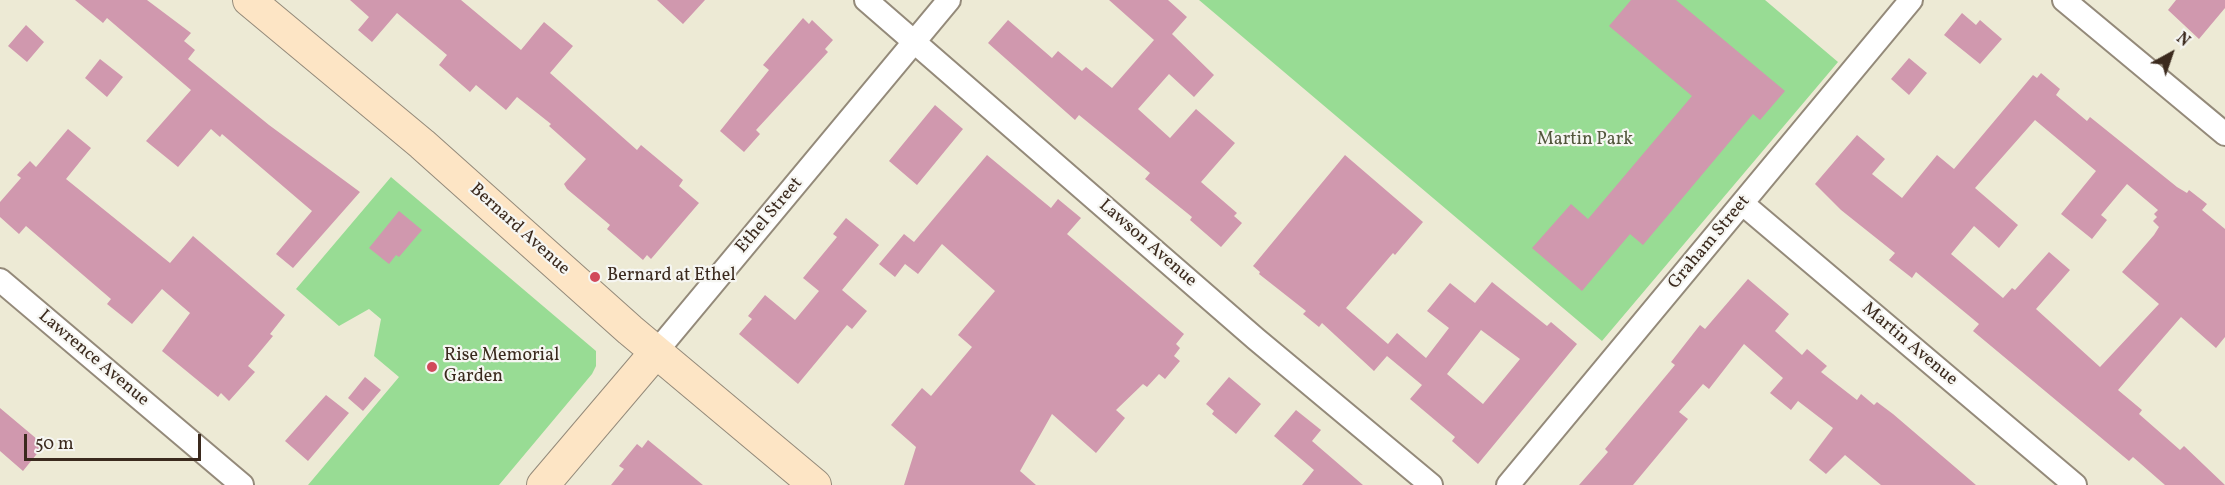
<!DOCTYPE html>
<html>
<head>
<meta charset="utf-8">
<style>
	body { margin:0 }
	#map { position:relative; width:2225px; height:485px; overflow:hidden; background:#edead5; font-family:Vollkorn,serif }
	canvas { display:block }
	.north { position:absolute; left:2141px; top:24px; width:60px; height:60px; -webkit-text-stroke:4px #f6f6f2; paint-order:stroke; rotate:40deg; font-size:16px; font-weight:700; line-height:24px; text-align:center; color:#3b2a1e }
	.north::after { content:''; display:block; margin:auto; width:21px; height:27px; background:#3b2a1e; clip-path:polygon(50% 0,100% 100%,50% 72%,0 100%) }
	.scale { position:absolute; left:24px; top:434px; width:177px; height:27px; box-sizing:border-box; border:3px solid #3b2a1e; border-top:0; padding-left:8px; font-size:18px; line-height:21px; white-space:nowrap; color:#3b2a1e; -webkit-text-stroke:4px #f6f6f2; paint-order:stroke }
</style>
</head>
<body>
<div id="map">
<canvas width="2225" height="485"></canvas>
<div class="north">N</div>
<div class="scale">50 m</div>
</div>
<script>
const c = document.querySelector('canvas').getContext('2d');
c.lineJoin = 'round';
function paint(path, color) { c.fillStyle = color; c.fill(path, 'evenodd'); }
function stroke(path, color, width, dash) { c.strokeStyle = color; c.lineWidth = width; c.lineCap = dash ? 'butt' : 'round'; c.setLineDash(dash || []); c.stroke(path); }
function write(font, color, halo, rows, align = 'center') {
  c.font = font + ' Vollkorn,serif'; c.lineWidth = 4.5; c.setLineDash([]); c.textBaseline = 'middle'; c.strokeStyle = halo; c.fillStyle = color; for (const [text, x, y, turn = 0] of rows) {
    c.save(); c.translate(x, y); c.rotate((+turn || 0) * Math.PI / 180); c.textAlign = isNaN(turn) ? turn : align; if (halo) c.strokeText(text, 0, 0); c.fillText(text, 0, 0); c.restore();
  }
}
paint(new Path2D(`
	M1199,0h566l73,62 -236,279z
	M391,177l205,174v15l-4,8 -93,111h-191l91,-108 -25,-21 7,-37 -12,-10 -30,17 -43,-37z`), '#98dc94');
paint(new Path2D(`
	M75,0h72l44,33 -7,8 11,9 -7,9 81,66 91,67 -67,76 -17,-14 36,-43 -90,-77 -2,3 -9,-8 -33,38 -32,-26 45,-51 -84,-72 -4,5z
	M350,0h111l60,50 23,-28 29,24 -23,27 87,77 4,-5 42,35 -4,6 20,17 -48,56 -4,-4 -4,5 -36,-31 3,-4 -43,-36 -3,-5 22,-25 -37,-33 2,-2 -34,-27 -11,13 -30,-25 -6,7 -31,-27 8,-10 -50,-42 -25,29 -14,-12 11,-13z
	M657,0h48l-22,24z
	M1109,0h59l19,17 -15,17 42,41 -20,22 -25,-23 -31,35 32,29 26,-29 39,34 -34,39 36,31 -3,3 8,7 -21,24 -31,-27 2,-3 -47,-38 5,-6 -71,-58 -4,5 -87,-77 20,-23 44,38 6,-7 24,20 4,-4 26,21 42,-48z
	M1631,0h45l109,91 -25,29 -7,-6 -110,131 -13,-11 -48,57 -50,-43 39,-44 17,15 104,-123 -83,-70z
	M2176,0h49v8l-26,31 -31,-29z
	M1962,13l14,12 4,-5 22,19 -22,25 -36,-29z
	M803,18l6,6 3,-4 21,20 -8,9 3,3 -72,78 4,4 -16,18 -24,-21 49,-61 -6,-5z
	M26,25l18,17 -17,20 -19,-16z
	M1909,58l18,15 -18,22 -18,-16z
	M100,59l23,18 -16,20 -22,-19z
	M2041,73l19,16 -4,6 31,26 3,-4 87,70 10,6 2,-3 18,14 -5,6 23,19v108l-9,11 -35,-31 -63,73 24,20 -3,4 41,36 4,-4 41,39h-60l-32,-28 -4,4 -156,-130 6,-7 -63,-52 -4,6 -23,-18 6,-7 -54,-43 -26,-26 42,-49 28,24 -13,15 30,24 35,-43 17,14 79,-94 4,3zM2035,120l61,51 -35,43 31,25 15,-19 -6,-5 26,-31 31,26 -4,4 3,3 -4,4 6,6 -5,8 -32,37 37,32 -59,63 -64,-58 34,-39 -21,-18 -34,38 -3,-2 -9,10 -52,-44 23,-28 25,22 19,-23 -43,-37z
	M935,105l28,24 -46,56 -28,-24z
	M68,129l23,19 -25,31 104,84 23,-27 92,79 -15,19 3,2 -25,30 7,6 -26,29 -8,-8 -3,4 -56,-46 28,-38 -28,-24 -30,35 -25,-20 4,-5 -85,-73 -7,8 -19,-17v-15l21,-24 -4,-3 13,-14 6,6z
	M987,155l64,53 7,-9 23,19 -14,16 117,100 -8,10 4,4 -6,8 6,5 -15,18 -6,-5 -12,13 -4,-3 -27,26 9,8 -29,35 -44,-39 -32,57 16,14h-132l12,-38 -25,-22 31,-37 9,8 41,-49 -14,-12 37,-44 -53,-47 -24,30 -13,-10 -10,13 -16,-13 25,-30 10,8z
	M1345,155l78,67 -28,33 -2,-2 -47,55 42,36 9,-11 29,25 23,-30 -22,-17 23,-28 25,20 17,-21 55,44 4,-4 26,22 -99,120 -26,-23 3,-4 -45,-38 12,-14 -35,-29 -13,15 -52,-48 -3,4 -16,-13 3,-3 -47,-37 1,-2 -7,-6zM1481,330l39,29 -37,45 -36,-30z
	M399,211l23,19 -23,27 -3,-2 -7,9 -20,-16z
	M846,218l33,27 -37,45 25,21 -15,18 -5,-4 -49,59 -59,-50 13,-15 -4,-3 17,-21 30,25 24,-29 -16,-13 34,-41 -4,-3z
	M1748,279l41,35 -14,17 27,24 5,-6 20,17 -6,6 36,28 4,-6 13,11 3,-3 16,12 83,71h-95l-36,-30 -19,19 -17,-14 24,-32 -35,-27 -7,9 -21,-17 13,-15 -39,-34 -35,45 -6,-5 -24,28 9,7 -55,66h-54l29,-33 -3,-3 70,-84 -4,-3 29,-37 5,4z
	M365,377l16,13 -18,21 -15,-13z
	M1229,377l32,27 -25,30 -24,-20 2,-3 -8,-7z
	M326,395l23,18 -41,48 -23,-20z
	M0,408l44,37 -21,26 -23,-20z
	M1296,410l25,20 -9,11 51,44h-61l12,-15 -40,-34z
	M648,440l55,45h-92l13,-16 -5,-3 18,-22 5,4z`), '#d098ae');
const street = new Path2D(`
	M866,0l390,339 175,146
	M2064,0l161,134
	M1743,204l332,281
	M0,280l242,205
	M656,352l293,-352
	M1508,485l403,-485`);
const secondary = new Path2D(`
	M249,0l173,144 208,186 185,155
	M543,485l113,-133`);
stroke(street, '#948a7a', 26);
stroke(secondary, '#948a7a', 34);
stroke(street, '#fff', 22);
stroke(secondary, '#fde5c5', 32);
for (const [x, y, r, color] of [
	[595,277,6,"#d1495b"],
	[432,367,6,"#d1495b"]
]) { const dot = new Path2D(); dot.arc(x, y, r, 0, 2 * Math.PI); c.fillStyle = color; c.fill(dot); stroke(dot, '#f6f6f2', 2); }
write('18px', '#52563c', '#f6f6f2', [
	["Martin Park",1585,141]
]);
write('18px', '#3b2a1e', '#f6f6f2', [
	["Ethel Street",770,216,-50],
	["Bernard Avenue",519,230,42],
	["Graham Street",1710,243,-50],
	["Lawson Avenue",1147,244,41],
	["Martin Avenue",1909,345,40],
	["Lawrence Avenue",93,359,40]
]);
write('18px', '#3b2a1e', '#f6f6f2', [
	["Bernard at Ethel",607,277],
	["Rise Memorial",444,357],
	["Garden",444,378]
], 'left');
</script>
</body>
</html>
